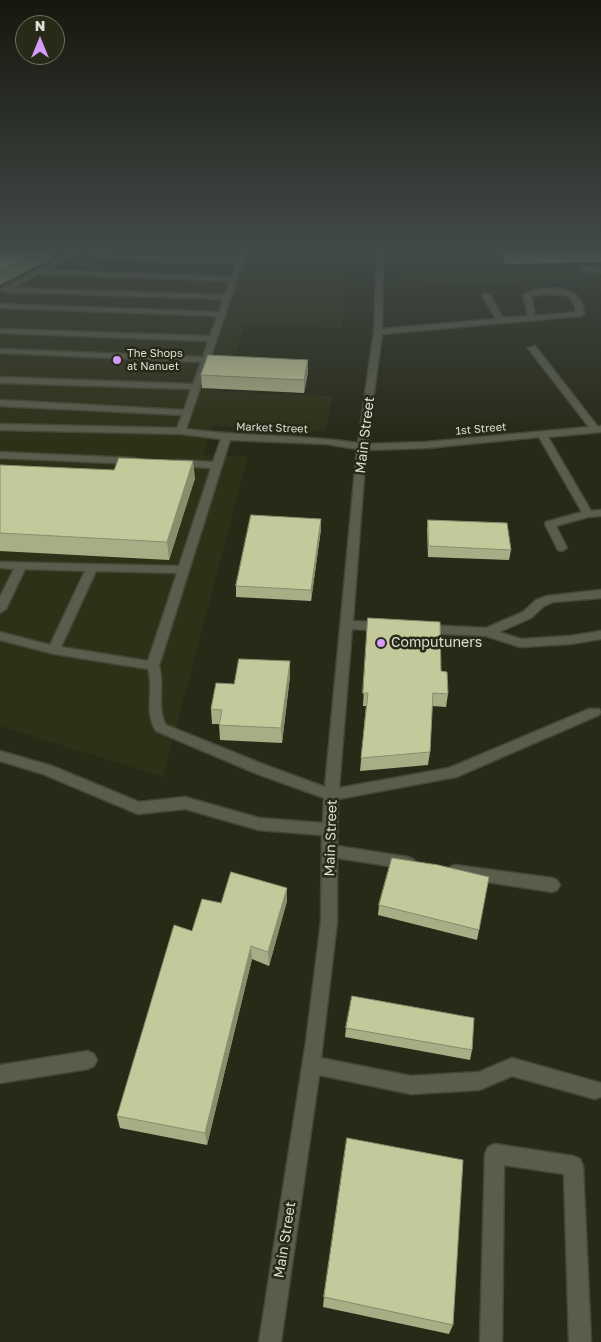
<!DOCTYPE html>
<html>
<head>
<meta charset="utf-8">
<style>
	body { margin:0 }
	#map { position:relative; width:601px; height:1342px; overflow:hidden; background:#282a18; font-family:"Golos Text",sans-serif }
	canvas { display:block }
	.north { position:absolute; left:15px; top:15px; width:50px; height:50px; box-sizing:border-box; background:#282a18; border:1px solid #707263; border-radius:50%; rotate:0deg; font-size:14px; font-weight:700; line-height:20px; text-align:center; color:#dddfd4 }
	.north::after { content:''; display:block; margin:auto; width:18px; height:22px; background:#d59bfa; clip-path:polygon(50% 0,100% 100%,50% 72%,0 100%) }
</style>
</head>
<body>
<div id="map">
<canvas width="601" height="1342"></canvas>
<div class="north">N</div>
</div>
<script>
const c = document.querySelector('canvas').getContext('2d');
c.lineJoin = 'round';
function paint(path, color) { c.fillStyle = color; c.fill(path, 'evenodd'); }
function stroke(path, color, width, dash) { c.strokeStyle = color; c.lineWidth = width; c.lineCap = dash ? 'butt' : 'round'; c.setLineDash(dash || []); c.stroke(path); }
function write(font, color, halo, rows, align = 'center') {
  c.font = font + ' "Golos Text",sans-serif'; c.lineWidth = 5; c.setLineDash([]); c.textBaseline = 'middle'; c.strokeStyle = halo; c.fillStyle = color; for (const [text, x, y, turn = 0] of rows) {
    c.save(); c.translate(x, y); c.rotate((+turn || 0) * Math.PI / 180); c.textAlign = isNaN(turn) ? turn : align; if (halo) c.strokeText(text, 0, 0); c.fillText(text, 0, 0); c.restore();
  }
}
paint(new Path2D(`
	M0,251h351l-9,77 -97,-3 -22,67 110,4 -7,35 -114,-5 -9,29 45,1 -85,321 -163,-51z
	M406,251h195v43l-9,-16 -193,10z`), '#2e3118');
const minor = new Path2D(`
	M63,251l50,4 125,4 3,-8h6l-61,178c57,8 115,5 172,14l16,-111 3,-81h6l-1,78 114,-10 -14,-24 4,-2 4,2 13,23 25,-2 -5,-21c13,-8 42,-10 54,1 5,5 6,11 7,18l-4,2 -198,18 -15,110 60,-2 162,-15 -61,-79 7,-2 63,81 3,-1v6l-53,5 43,74 10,-1v6l-13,1 -32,9 11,22 -5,3 -4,-1 -13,-26 1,-2 36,-10 -43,-75 -112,11 -61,2 -13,171 31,2 6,4 -6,4 -32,-2 -13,159 110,-20 140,-59h10l2,3 -2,3 -143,62 -118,22 -1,47 71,11 5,2 3,4 -3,4 -5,2 -71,-11v64l-16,136 90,18 68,-4 33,-14 89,25v14l-6,2 -83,-23 -33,14 -68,4 -92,-19 -38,267h-22l47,-300 15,-120 1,-87 -63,-5 -74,-21 -47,5 -95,-40 -43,-13v-10l52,15 87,36 46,-5 74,21 64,5 1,-25 -69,-25 -99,-42c-13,-22 -1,-39 -8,-62l-94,-15 -54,-14v-8l50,13 35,-74 -60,-2 -19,40 -6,4v-16l14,-28 -14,-1v-6l179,4 32,-98 -34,-2 -5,-3 5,-3 36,2 8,-23 -40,-5 -181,-4v-6l177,4 5,-13 -182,-9v-6l184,10 7,-21 -191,-6v-6l193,7 8,-22 -201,-9v-4l203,8 5,-16 -208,-8v-4l210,7 7,-20 -217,-8v-4l219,8 4,-13 -219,-7 -4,-2 68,-37zM76,254l37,5 123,4 -5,14 -184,-7zM39,274l191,7 -5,14 -212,-7zM544,294l23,1 8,10 1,7 -41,4 -4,-20zM230,440l96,4 31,5 -32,338 -60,-22 -99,-40c-10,-18 -1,-40 -7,-59zM96,571l81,2 -29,88 -87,-14z
	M585,267l16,2v4l-18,-3v-2z
	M0,452l135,6 5,3 -5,3 -135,-6z
	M601,590v8l-48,4 -9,4 -13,12 -32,14 22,7 49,-3 31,-5v8l-31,5 -50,3 -34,-11 -62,-3 -6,-4 6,-4 62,3 37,-16 13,-12 11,-4z
	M455,865l97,13 5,2 3,5 -3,5 -5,2 -97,-15 -5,-2 -3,-4 3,-4z
	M88,1051l6,3 3,6 -3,6 -6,3 -88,14v-18z
	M495,1144l78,12 7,3 3,7 8,176h-22l-5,-168 -60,-9 -2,177h-22l5,-188 3,-7z`);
stroke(minor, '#454736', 3);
paint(minor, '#5a5d4b');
paint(new Path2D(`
	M499,251h102v11l-95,2z
	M308,372l-4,21 -102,-5 -1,-13z
	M0,465l195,13 -26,82 -169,-9z
	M428,520l83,30 -2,10 -81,-3 -1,-27z
	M321,529l-10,72 -75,-4v-11z
	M368,618l73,53 7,23 -2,13 -14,-1 -2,46 -2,13 -68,6 6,-65h-3z
	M290,661v15l-8,67 -62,-3 -1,-16h-7l-1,-15 23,-25z
	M287,888v13l-18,65 -17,-7 -45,186 -87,-17 -3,-12 75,-185 29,-28z
	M379,905l100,25 -2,10 -99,-25z
	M346,1028l126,22 -2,10 -125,-23z
	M324,1297l129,28 -4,9 -126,-27z`), '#a8ad85');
paint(new Path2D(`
	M37,251h14l1,7 -52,27v-15z
	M308,360v12l-4,21v-13z
	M193,461l2,17 -26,82 -2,-18z
	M321,519v10l-10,72v-11z
	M290,661v15l-8,67 -1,-15z
	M287,888v13l-18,65 -1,-14z
	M251,946l1,13 -45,186 -2,-12z`), '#888d6c');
const building = new Path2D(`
	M0,251h37l-37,19z
	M208,355l100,5 -4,20 -103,-5z
	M119,458l74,3 -26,81 -167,-9v-68l114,5z
	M251,515l70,4 -10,71 -75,-4z
	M428,520l79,3 4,27 -82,-4z
	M368,618l72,4 1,49 6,1 1,22 -15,-1 -3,59 -69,6 7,-65h-5z
	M239,659l51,2 -9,67 -62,-3 3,-15 -11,-1 5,-26 18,1z
	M392,858l46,7 51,12 -10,53 -100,-25z
	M231,872l56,16 -19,64 -17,-6 -46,187 -88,-17 57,-191 18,6 10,-32 19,4z
	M352,996l122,22 -2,32 -126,-22z
	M347,1138l116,22 -10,165 -129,-28z`);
paint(building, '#c3c99b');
stroke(building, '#888d6c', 1);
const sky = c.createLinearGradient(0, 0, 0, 439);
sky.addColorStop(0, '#16170d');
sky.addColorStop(0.57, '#424a48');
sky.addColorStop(1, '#424a4800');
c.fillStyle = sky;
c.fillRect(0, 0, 601, 439);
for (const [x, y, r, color] of [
	[117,360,5,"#d59bfa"],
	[381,643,5,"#d59bfa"]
]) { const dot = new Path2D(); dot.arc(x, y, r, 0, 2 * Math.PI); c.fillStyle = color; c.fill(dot); stroke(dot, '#282a18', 2); }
write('11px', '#dddfd4', '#282a18', [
	["The Shops",127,354],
	["at Nanuet",127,367]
], 'left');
write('11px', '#dddfd4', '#282a18', [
	["Market Street",272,428,2],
	["1st Street",481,429,-5]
]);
write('14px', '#dddfd4', '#282a18', [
	["Main Street",365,435,-83],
	["Main Street",331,838,-88],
	["Main Street",285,1240,-81]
]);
write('14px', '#dddfd4', '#282a18', [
	["Computuners",391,643]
], 'left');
</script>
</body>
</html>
